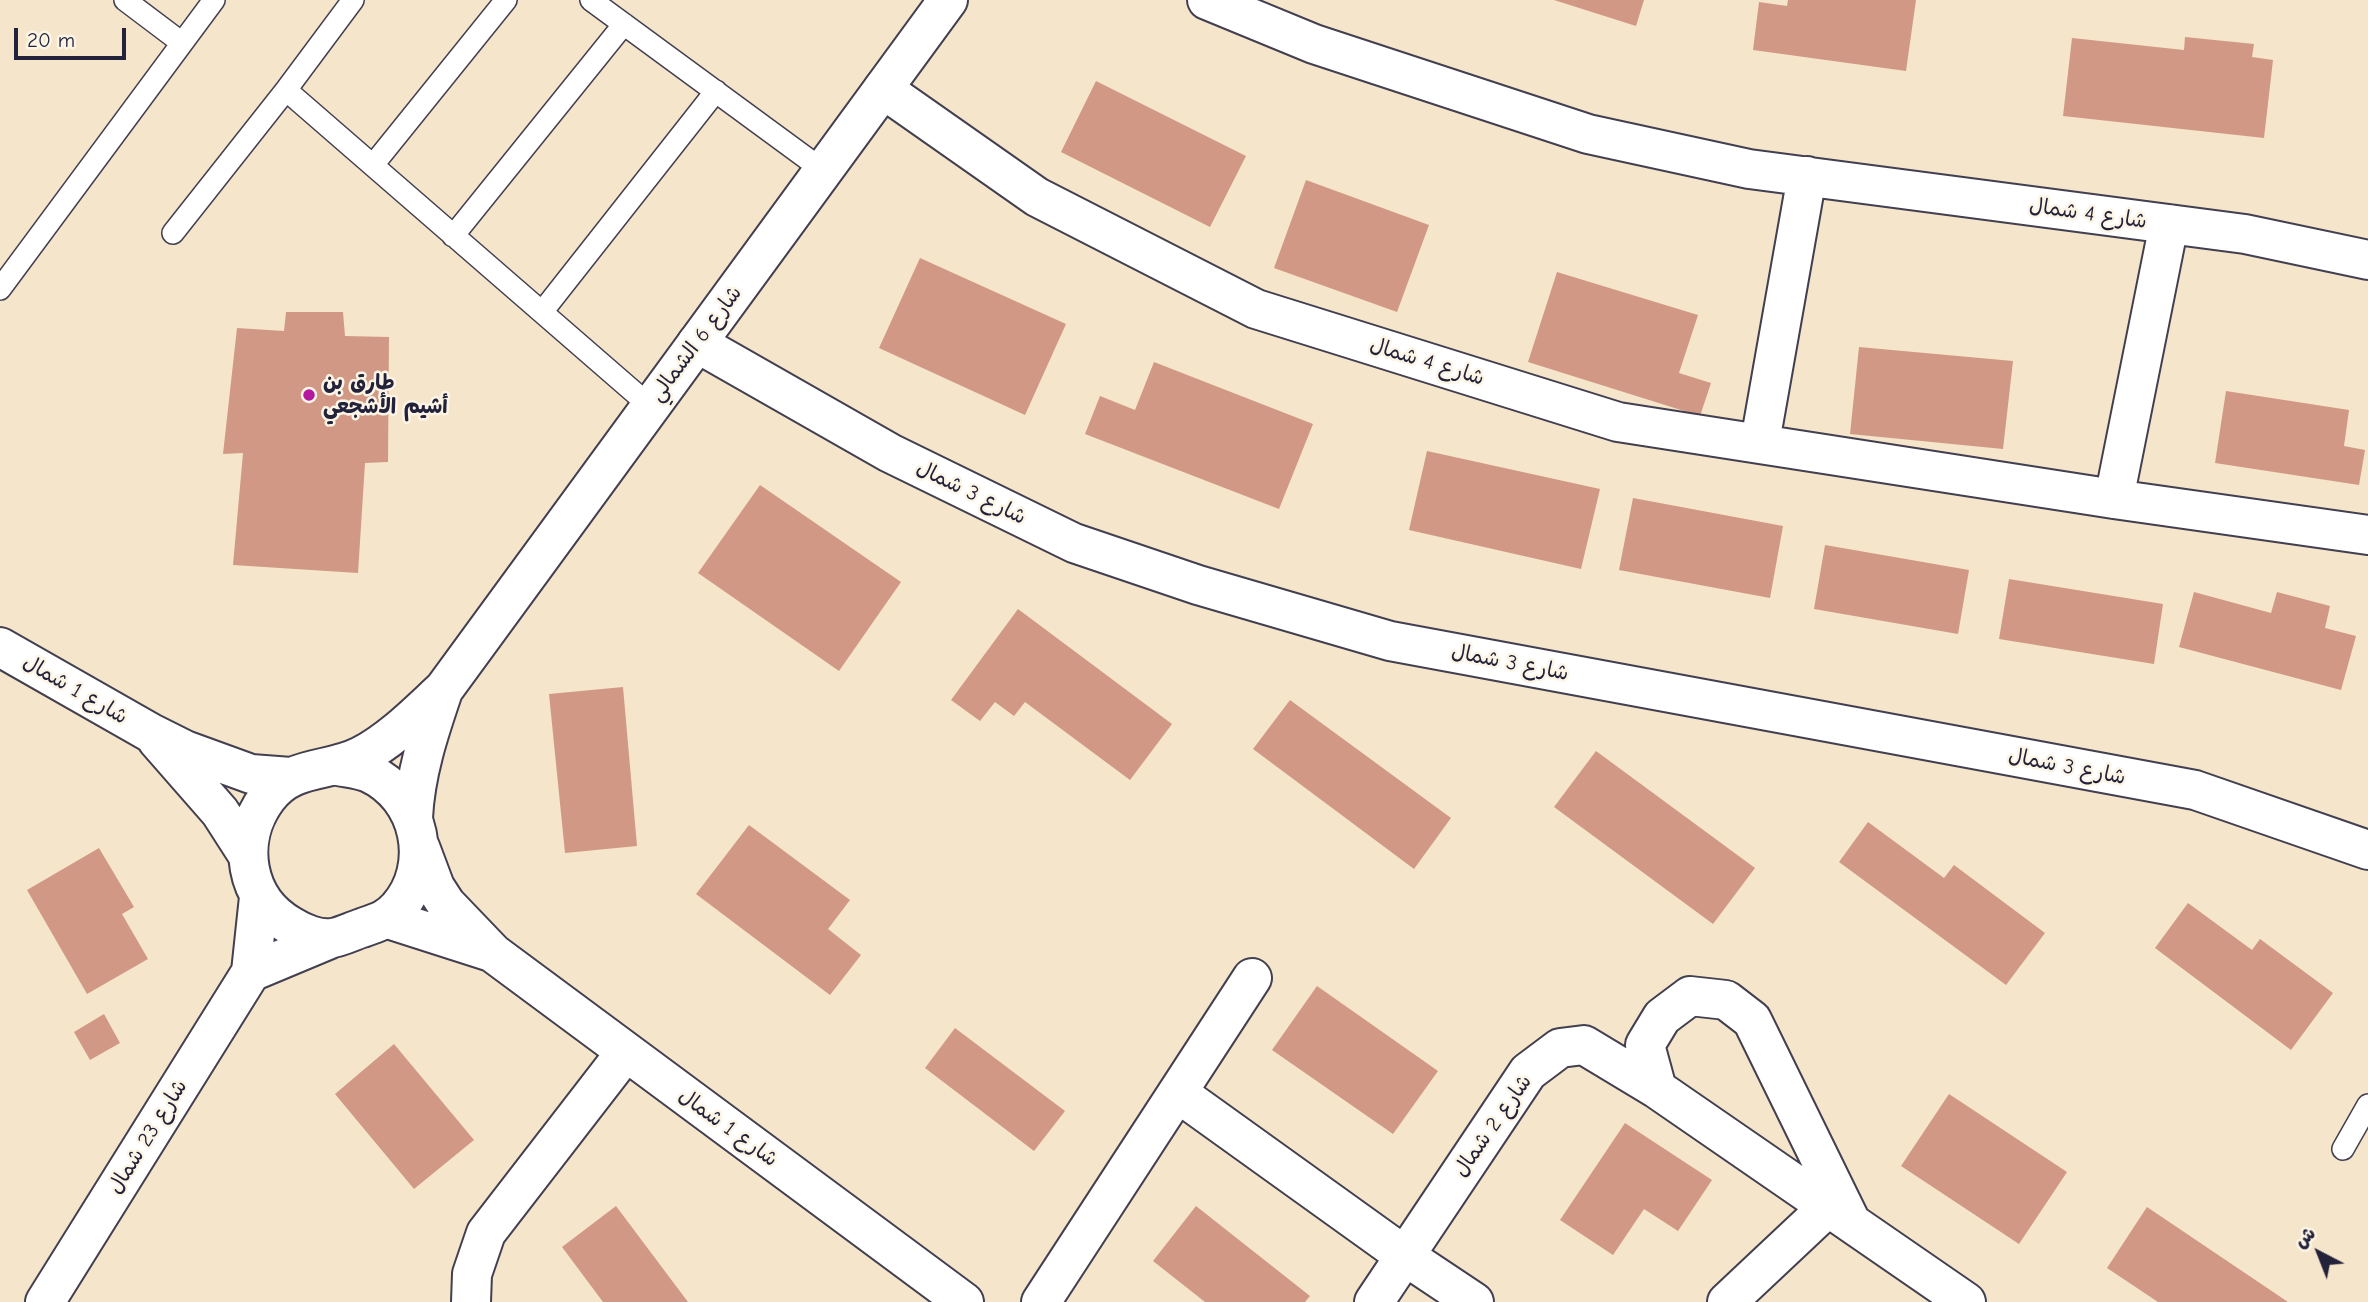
<!DOCTYPE html>
<html>
<head>
<meta charset="utf-8">
<style>
	body { margin:0 }
	#map { position:relative; width:2368px; height:1302px; overflow:hidden; background:#f5e5ca; font-family:"Comic Neue","Playpen Sans Arabic",sans-serif }
	canvas { display:block }
	.north { position:absolute; left:2284px; top:1218px; width:70px; height:70px; -webkit-text-stroke:5px #fcf5e5; paint-order:stroke; rotate:318deg; font-size:19px; font-weight:700; line-height:28px; text-align:center; color:#22223b }
	.north::after { content:''; display:block; margin:auto; width:24px; height:32px; background:#22223b; clip-path:polygon(50% 0,100% 100%,50% 72%,0 100%) }
	.scale { position:absolute; left:14px; top:28px; width:112px; height:32px; box-sizing:border-box; border:4px solid #22223b; border-top:0; padding-left:9px; font-size:21px; line-height:24px; white-space:nowrap; color:#22223b; -webkit-text-stroke:5px #fcf5e5; paint-order:stroke }
</style>
</head>
<body>
<div id="map">
<canvas width="2368" height="1302"></canvas>
<div class="north">ش</div>
<div class="scale">20 m</div>
</div>
<script>
const c = document.querySelector('canvas').getContext('2d');
c.lineJoin = 'round';
function paint(path, color) { c.fillStyle = color; c.fill(path, 'evenodd'); }
function stroke(path, color, width, dash) { c.strokeStyle = color; c.lineWidth = width; c.lineCap = dash ? 'butt' : 'round'; c.setLineDash(dash || []); c.stroke(path); }
function write(font, color, halo, rows, align = 'center') {
  c.font = font + ' "Comic Neue","Playpen Sans Arabic",sans-serif'; c.lineWidth = 5; c.setLineDash([]); c.textBaseline = 'middle'; c.strokeStyle = halo; c.fillStyle = color; for (const [text, x, y, turn = 0] of rows) {
    c.save(); c.translate(x, y); c.rotate((+turn || 0) * Math.PI / 180); c.textAlign = isNaN(turn) ? turn : align; if (halo) c.strokeText(text, 0, 0); c.fillText(text, 0, 0); c.restore();
  }
}
paint(new Path2D(`
	M1554,0h90l-8,26z
	M1788,0h128l-10,71 -153,-21 6,-48 28,4z
	M2185,37l69,7 -2,13 21,3 -9,78 -201,-22 9,-78 112,12z
	M1096,81l150,75 -36,71 -149,-75z
	M1306,180l123,45 -32,87 -123,-44z
	M920,258l146,66 -41,91 -146,-67z
	M1557,272l141,43 -19,58 32,10 -11,33 -172,-54z
	M286,312h57l2,24 44,1 -1,125 -23,1 -7,110 -125,-8 10,-112 -20,1 14,-126 47,3z
	M1859,347l154,14 -10,88 -153,-15z
	M1154,362l159,62 -34,85 -194,-75 15,-38 35,14z
	M2226,391l123,19 -5,36 21,4 -6,35 -144,-22z
	M1427,451l173,38 -19,80 -172,-39z
	M760,485l141,97 -62,89 -141,-98z
	M1633,498l150,28 -13,72 -151,-28z
	M1825,545l144,25 -11,64 -144,-25z
	M2009,579l154,25 -9,60 -155,-25z
	M2194,592l77,21 6,-21 53,14 -5,22 31,8 -15,54 -162,-43z
	M1018,609l154,115 -42,56 -105,-78 -11,14 -19,-14 -15,19 -29,-21z
	M623,687l14,159 -72,7 -16,-159z
	M1290,700l161,118 -37,51 -161,-120z
	M1596,751l159,117 -42,56 -159,-117z
	M1868,822l76,56 10,-13 91,68 -39,52 -167,-123z
	M749,825l101,75 -22,29 33,26 -31,40 -134,-101z
	M99,848l35,59 -12,7 26,45 -61,35 -60,-104z
	M2188,903l64,47 8,-11 73,54 -42,57 -136,-102z
	M1317,986l121,85 -45,63 -121,-84z
	M104,1014l16,29 -30,17 -16,-28z
	M955,1028l110,83 -31,40 -109,-83z
	M394,1044l80,96 -60,49 -79,-95z
	M1949,1094l118,78 -48,72 -118,-78z
	M1625,1123l87,57 -34,51 -34,-22 -31,46 -53,-35z
	M616,1206l72,96h-85l-41,-55z
	M1196,1206l114,90 -5,6h-100l-52,-41z
	M2147,1207l141,95h-130l-51,-34z`), '#d19985');
const lane = new Path2D(`
	M125,0l57,43
	M591,0l233,171
	M286,90l364,316
	M373,165l133,-165
	M173,233l113,-143 67,-90
	M453,236l171,-212
	M0,289l214,-289
	M542,312l174,-221
	M2343,1149l25,-44`);
const street = new Path2D(`
	M1207,0l107,44 274,90 161,35 496,65 123,26
	M883,89l154,108 219,112 362,113 496,77 254,36
	M697,343l193,110 184,90 124,42 192,56 805,149 173,60
	M1760,442l47,-266
	M2114,499l55,-275
	M1657,1089l-12,-44 17,-28 28,-21 36,4 26,20 99,202
	M1178,1093l227,163 69,46
	M471,1302l1,-28 14,-41 139,-180
	M1041,1302l211,-324
	M1374,1302l154,-230 32,-24 24,-3 73,44 309,213
	M1727,1302l100,-94`);
const secondary = new Path2D(`
	M0,647l151,86 34,17 66,24 40,3
	M157,740l63,72 27,42
	M338,766c10,2 22,3 31,7 52,24 66,93 29,135 -12,13 -20,14 -36,20 -10,3 -21,9 -30,10 -13,2 -30,-5 -41,-12 -46,-26 -56,-85 -24,-128 25,-34 61,-25 94,-42 31,-16 58,-44 83,-67l504,-689
	M413,818c2,-44 16,-86 30,-127
	M420,847l15,40 11,17 47,49 471,349
	M388,919l103,33
	M251,972l79,-33
	M45,1302l206,-330 8,-75`);
stroke(lane, '#423f50', 24);
stroke(street, '#423f50', 42);
stroke(secondary, '#423f50', 42);
stroke(lane, '#fff', 21);
stroke(street, '#fff', 38);
stroke(secondary, '#fff', 38);
for (const [x, y, r, color] of [
	[309,395,7,"#b5179e"]
]) { const dot = new Path2D(); dot.arc(x, y, r, 0, 2 * Math.PI); c.fillStyle = color; c.fill(dot); stroke(dot, '#fcf5e5', 2.5); }
write('21px', '#22223b', '#fcf5e5', [
	["شارع 4 شمال",2088,214,8],
	["شارع 6 الشمالي",696,344,-53],
	["شارع 4 شمال",1427,362,17],
	["شارع 3 شمال",971,493,26],
	["شارع 3 شمال",1510,663,11],
	["شارع 1 شمال",75,690,30],
	["شارع 3 شمال",2067,767,11],
	["شارع 2 شمال",1493,1126,-55],
	["شارع 1 شمال",728,1128,36],
	["شارع 23 شمال",148,1137,-58]
]);
write('bold 21px', '#22223b', '#fcf5e5', [
	["طارق بن",323,383],
	["أشيم الأشجعي",323,407]
], 'left');
</script>
</body>
</html>
